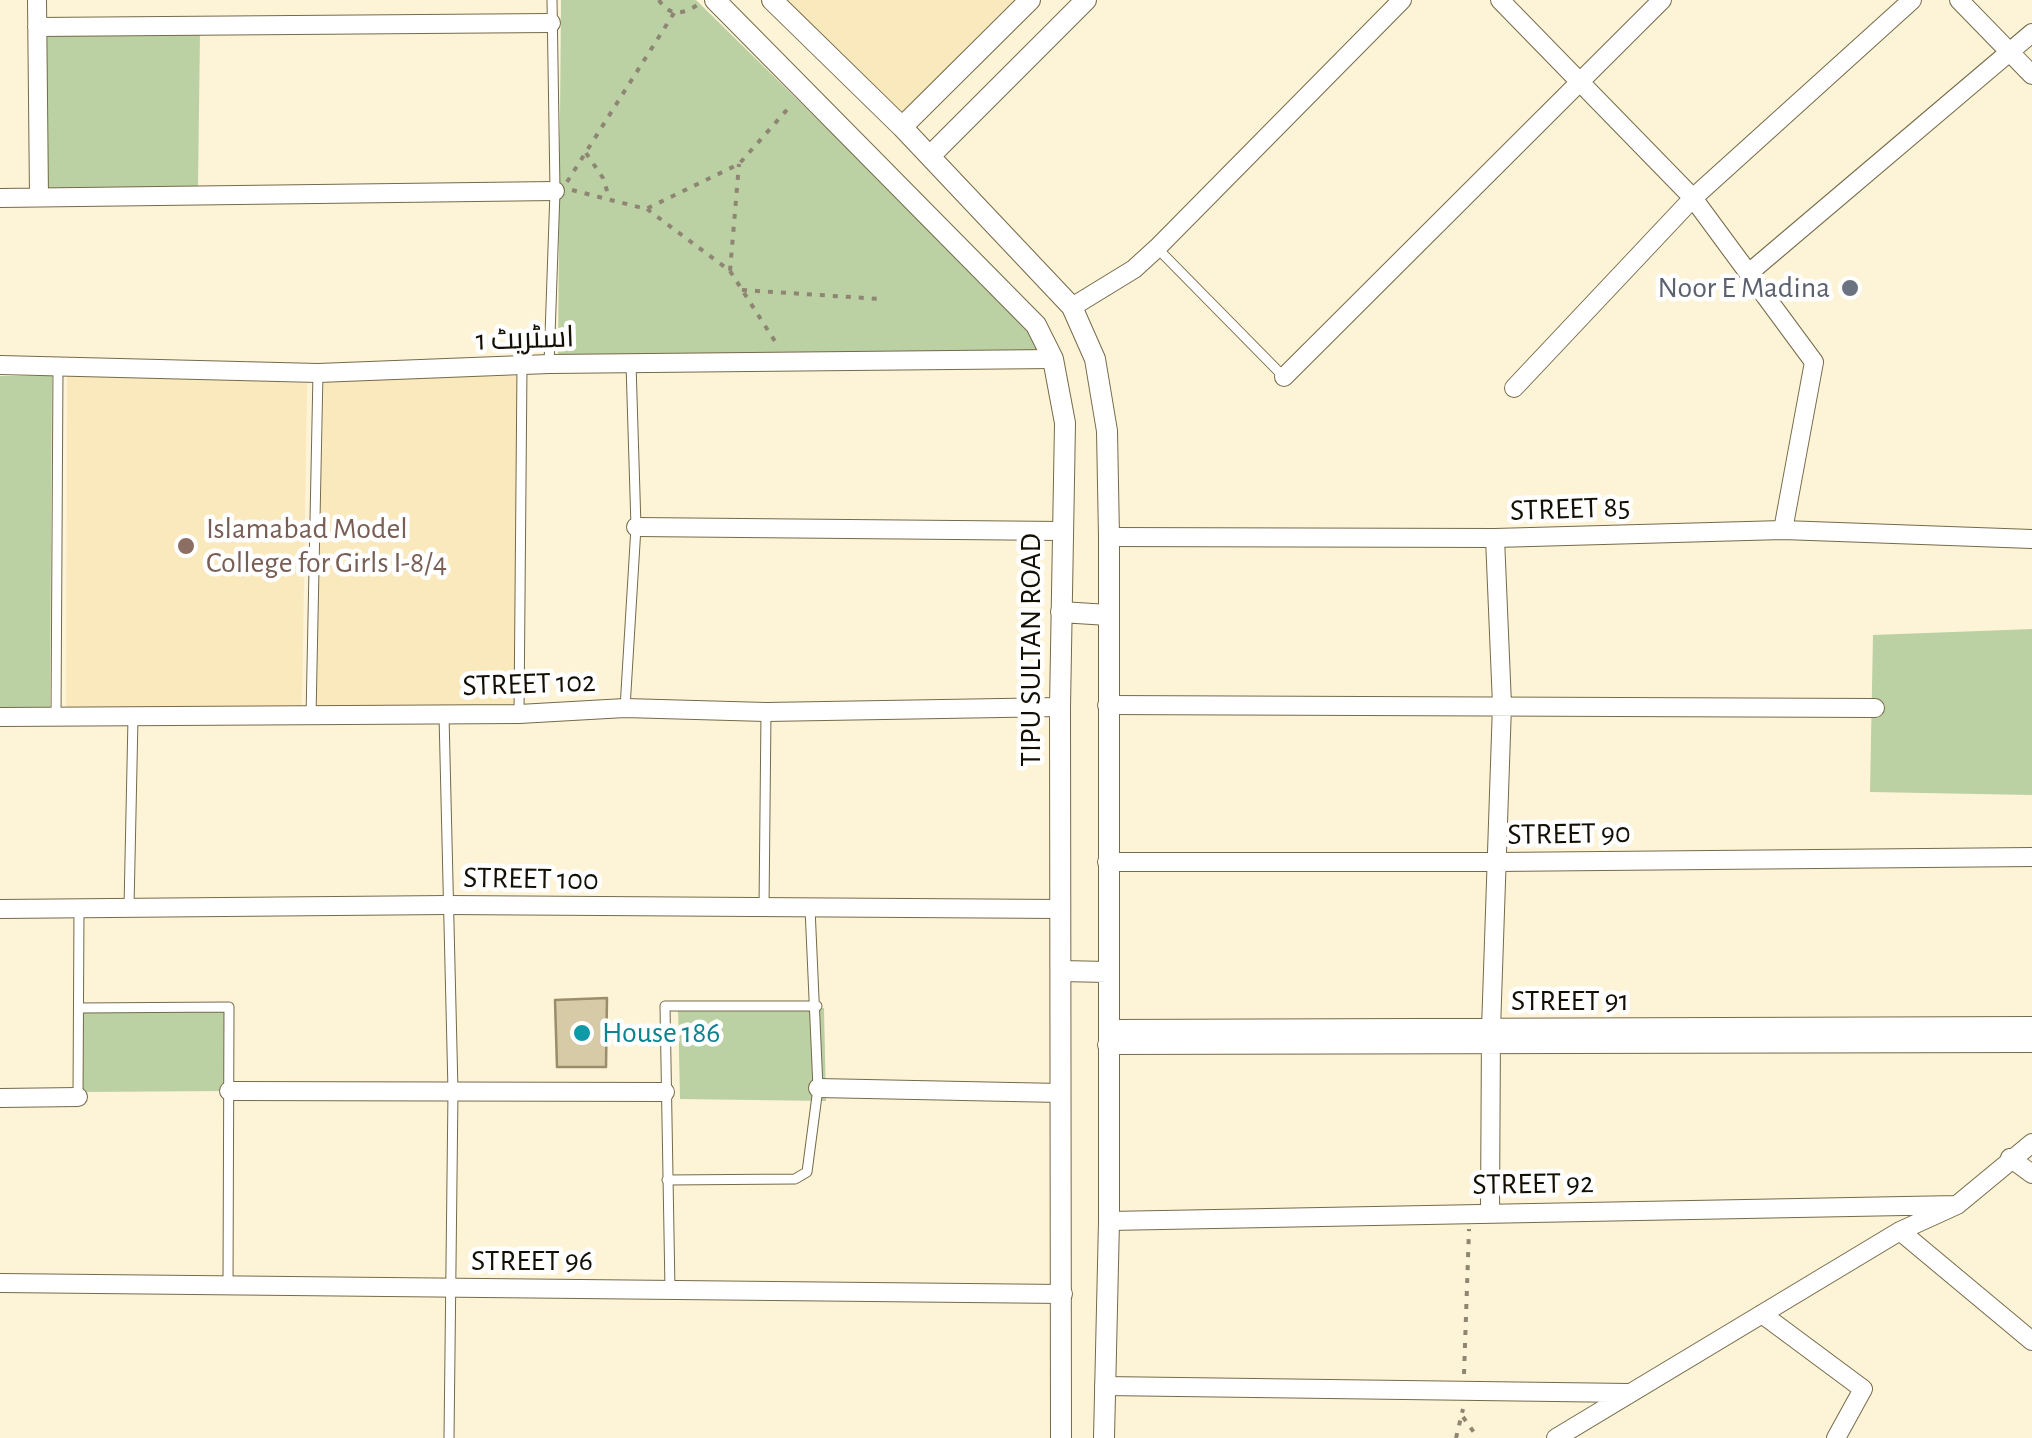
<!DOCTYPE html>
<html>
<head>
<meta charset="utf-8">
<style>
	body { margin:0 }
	canvas { display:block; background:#fdf3d6 }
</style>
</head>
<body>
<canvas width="2032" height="1438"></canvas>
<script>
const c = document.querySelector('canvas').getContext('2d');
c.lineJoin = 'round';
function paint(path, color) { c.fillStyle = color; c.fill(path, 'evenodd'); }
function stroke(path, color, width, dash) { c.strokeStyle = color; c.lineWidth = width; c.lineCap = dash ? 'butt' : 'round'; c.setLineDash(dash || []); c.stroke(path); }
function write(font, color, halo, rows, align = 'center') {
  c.font = font + ' "Alegreya Sans",Cairo,sans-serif'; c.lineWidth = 9; c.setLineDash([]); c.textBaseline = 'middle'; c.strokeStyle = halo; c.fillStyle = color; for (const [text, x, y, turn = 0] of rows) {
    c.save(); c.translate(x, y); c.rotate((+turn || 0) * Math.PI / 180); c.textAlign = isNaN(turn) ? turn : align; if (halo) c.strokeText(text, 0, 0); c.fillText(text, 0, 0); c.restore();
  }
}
paint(new Path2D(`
	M772,0h258l-128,127z
	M67,375l240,8 -5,326 -236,1z
	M519,376l4,337h-207l8,-334z`), '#f9e9bd');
paint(new Path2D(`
	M561,0h135l332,326 15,27 -485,5z
	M43,32l157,1 -2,153 -153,4z
	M0,376h52l-2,332h-50z
	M2032,629v166l-162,-3 3,-157z
	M678,1006l146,2 2,93 -146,-2z
	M82,1010h143l-1,81 -142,1z`), '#bbd1a4');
const building = new Path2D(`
	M607,998l-1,69h-49l-2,-67z`);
paint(building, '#d7cba7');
stroke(building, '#998d6b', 2.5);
const service = new Path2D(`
	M1157,248l127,129
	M549,364l6,-173 -3,-191
	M625,708l11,-181 -5,-163
	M519,713l3,-347
	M444,715l9,376 -4,347
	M311,716l7,-343
	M56,717l2,-350
	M129,907l4,-189
	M764,908l2,-196
	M79,1008l150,-1 -1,277
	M78,1097l1,-189
	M667,1180l128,-1 12,-7 11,-84 -8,-180
	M670,1290l-5,-284h152`);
const minor = new Path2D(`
	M37,0l2,197
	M1500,0l193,198 121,164 -31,168
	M1959,0l73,75
	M37,27l514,-4
	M0,198l555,-7
	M1750,272l282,-239
	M1072,307l62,-38 23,-21 245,-248
	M0,365l318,8 231,-9 504,-5
	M1284,377l378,-377
	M1514,388l179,-190 219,-198
	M636,527l425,4
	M1109,537l386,1 288,-8 249,9
	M1107,705l768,3
	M0,717l519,-3 106,-6 141,4 294,-5
	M1107,862h389l536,-5
	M0,909l447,-4 614,4
	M1108,1029l924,-3
	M1107,1045l925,-2
	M818,1088l242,5
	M229,1091l436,1
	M0,1098l78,-1
	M2010,1158l22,16
	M1490,1212l1,-183 11,-324 -7,-167
	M1109,1221l848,-16
	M1900,1231l132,110
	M0,1283l1063,11
	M1762,1314l101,75 -27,49
	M1104,1386l525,7
	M1556,1438l344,-207 57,-26 75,-62`);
const tertiary = new Path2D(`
	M715,0l321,325 17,34 12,64 -5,284 1,731
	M772,0l130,127 170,180 23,52 12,72 2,106v684l-5,217
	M902,127l128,-127
	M930,156l156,-156
	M1061,612l47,3
	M1061,971l46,1`);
stroke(service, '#756a49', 11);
stroke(minor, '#756a49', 20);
stroke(tertiary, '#756a49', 22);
stroke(new Path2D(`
	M659,0c9,16 24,15 38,5
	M586,153l17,25 6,19
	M567,182l107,-169
	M572,190l74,19 93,-45 53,-60
	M647,209l83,62 9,-107
	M730,271l48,75
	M742,290l139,9
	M1464,1374l5,-145
	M1463,1417l15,21
	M1456,1438l7,-29`), '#8e8672', 4, [5, 8]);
stroke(service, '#fff', 9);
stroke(minor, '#fff', 18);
stroke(tertiary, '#fff', 20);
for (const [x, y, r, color] of [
	[1850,288,10,"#6b7280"],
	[186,546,10,"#8d6e63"],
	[582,1033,10,"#0f9aa8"]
]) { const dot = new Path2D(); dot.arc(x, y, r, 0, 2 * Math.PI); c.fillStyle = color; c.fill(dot); stroke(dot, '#fff', 4); }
write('30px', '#5b616d', '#fff', [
	["Noor E Madina",1830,288]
], 'right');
write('30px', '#140f04', '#fff', [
	["اسٹریٹ 1",525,339,-2],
	["STREET 85",1570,509,-2],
	["TIPU SULTAN ROAD",1031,650,-90],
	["STREET 102",529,684,-2],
	["STREET 90",1569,834,-1],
	["STREET 100",531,879,1],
	["STREET 91",1570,1001],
	["STREET 92",1533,1184,-1],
	["STREET 96",532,1261]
]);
write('30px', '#785e54', '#fff', [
	["Islamabad Model",206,529],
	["College for Girls I-8/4",206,563]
], 'left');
write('30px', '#0d838f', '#fff', [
	["House 186",602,1033]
], 'left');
</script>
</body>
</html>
